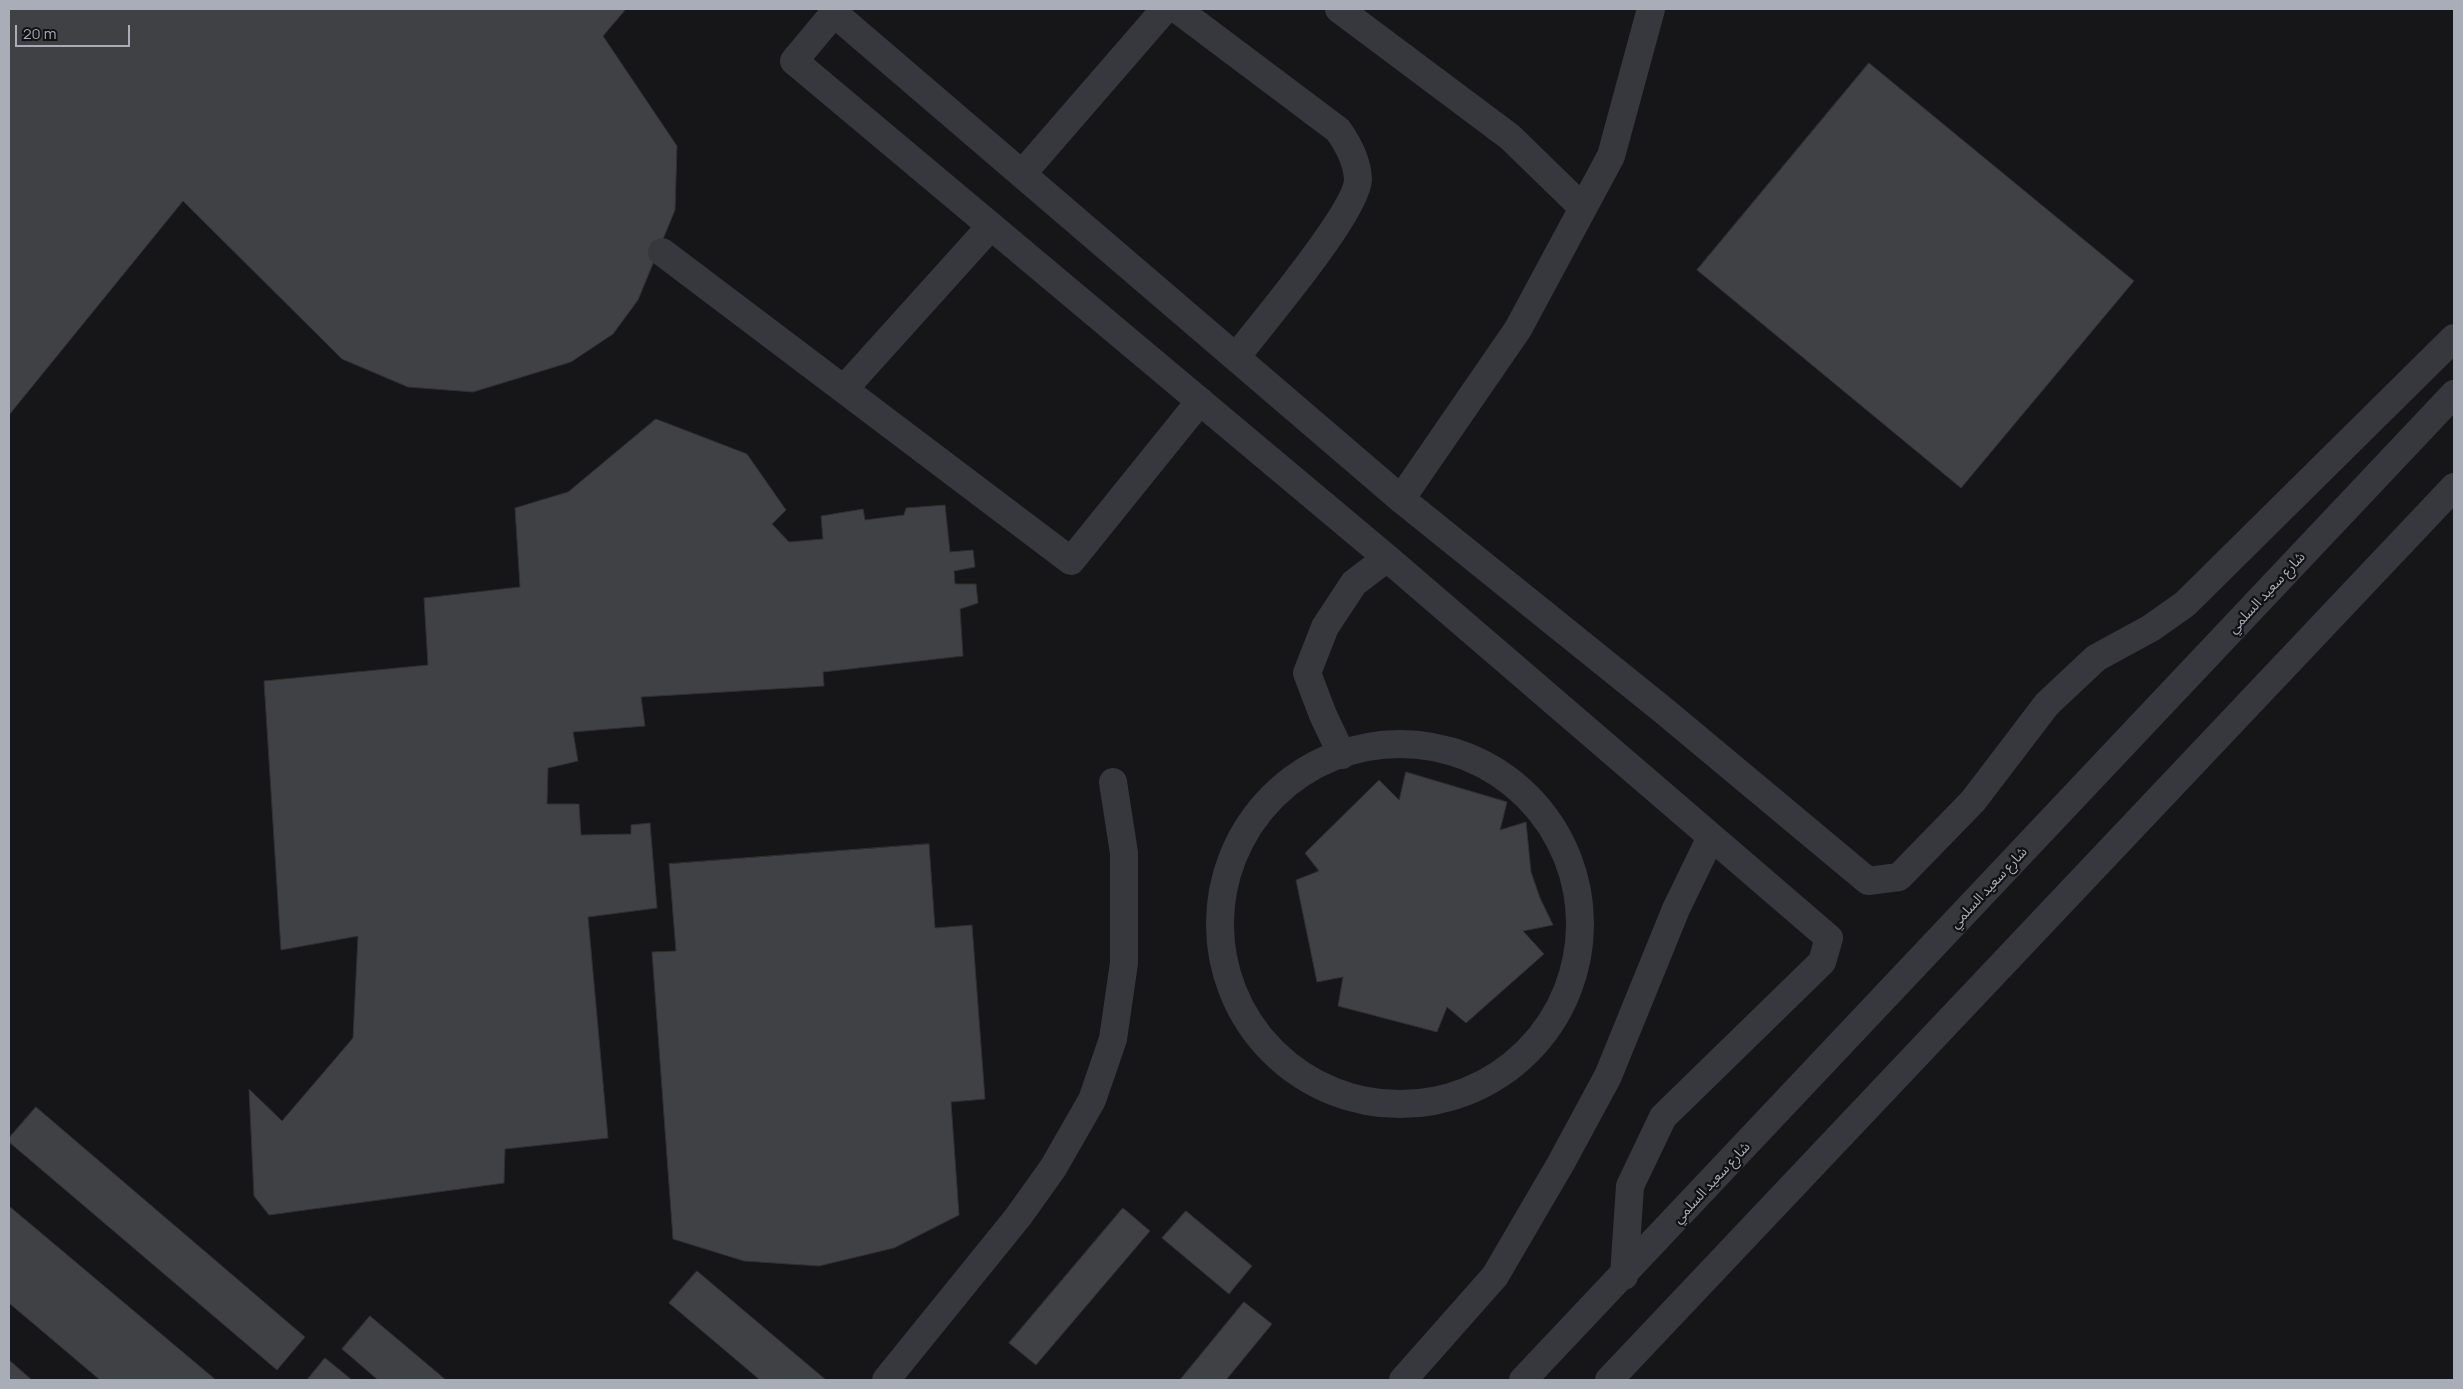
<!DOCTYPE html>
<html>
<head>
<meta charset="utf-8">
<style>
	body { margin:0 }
	#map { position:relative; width:2463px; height:1389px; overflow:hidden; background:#161618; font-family:Manrope,sans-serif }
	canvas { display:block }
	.frame { position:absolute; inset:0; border:10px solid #a8adb8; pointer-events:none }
	.scale { position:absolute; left:15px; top:25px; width:115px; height:22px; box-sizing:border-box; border:2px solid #a8adb8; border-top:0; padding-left:6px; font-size:15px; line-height:18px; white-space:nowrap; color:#a8adb8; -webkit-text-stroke:4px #111113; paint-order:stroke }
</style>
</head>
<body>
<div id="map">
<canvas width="2463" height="1389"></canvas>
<div class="frame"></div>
<div class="scale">20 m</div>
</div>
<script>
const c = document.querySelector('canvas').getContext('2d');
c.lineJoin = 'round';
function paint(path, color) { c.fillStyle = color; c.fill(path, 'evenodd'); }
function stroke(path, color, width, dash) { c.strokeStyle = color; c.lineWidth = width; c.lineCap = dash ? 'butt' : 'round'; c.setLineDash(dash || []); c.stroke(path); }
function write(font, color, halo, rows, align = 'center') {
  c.font = font + ' Manrope,"Noto Sans Arabic",sans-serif'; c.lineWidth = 4.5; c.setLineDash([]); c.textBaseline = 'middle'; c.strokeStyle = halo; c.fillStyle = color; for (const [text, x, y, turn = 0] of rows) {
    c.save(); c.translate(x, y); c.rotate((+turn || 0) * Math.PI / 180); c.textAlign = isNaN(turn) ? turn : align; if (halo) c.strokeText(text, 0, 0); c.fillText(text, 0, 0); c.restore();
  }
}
const building = new Path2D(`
	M9,9h617l-23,27 74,110 -2,64 -37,90 -25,34 -42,28 -98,30 -65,-5 -66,-28 -159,-158 -174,214z
	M1869,63l265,218 -173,207 -264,-218z
	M656,419l91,35 39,56 -14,14 17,18 34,-3 -2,-23 42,-7 2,11 39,-5 2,-7 39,-3 5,47 23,-2 2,17 -21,4 1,13h21l2,19 -18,6 3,47 -140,16 1,14 -183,11 4,29 -72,6 5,29 -30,7 -1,36h32l2,31 50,-1v-9l19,-2 7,85 -69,9 20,221 -103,11 -1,34 -235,32 -15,-19 -5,-107 33,32 71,-83 5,-102 -77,14 -17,-269 164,-16 -4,-67 96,-11 -5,-79 53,-16z
	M1406,772l101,30 -7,28 26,-8 5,50 9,26 13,27 -30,6 21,23 -78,69 -19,-16 -10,25 -99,-26 5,-29 -26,5 -21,-102 23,-9 -14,-18 74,-73 20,20z
	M929,844l6,84 37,-3 13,174 -34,3 8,113 -65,33 -75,18 -75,-5 -71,-22 -21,-287 24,-1 -7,-87z
	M36,1107l269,230 -28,33 -268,-228v-4z
	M9,1206l207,174h-116l-91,-77z
	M1123,1208l27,23 -114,134 -27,-22z
	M1186,1211l66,55 -23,28 -67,-56z
	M697,1271l129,109h-66l-91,-77z
	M1244,1302l28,22 -46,56h-46z
	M370,1316l76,64h-68l-36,-31z
	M325,1358l27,22h-45z
	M9,1360l23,20h-23z`);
paint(building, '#404145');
stroke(building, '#303034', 1);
stroke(new Path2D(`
	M1177,9l161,121c10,14 19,31 20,49 0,32 -98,147 -122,178
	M1339,9l171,128 73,71
	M1022,174l143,-165
	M662,252l409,309 129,-160
	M844,389l147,-163
	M1401,499l117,-170 93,-173 40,-147
	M1220 924a180 180 0 1 1 360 0a180 180 0 1 1-360 0Z
	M1342,755l-19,-40 -16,-42 18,-46 29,-44 33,-25
	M1624,1276l6,-90 33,-69 159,-155 7,-24 -442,-380 -593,-497 40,-48 567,486 262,211 205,171 31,-4 74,-76 74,-97 49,-46 55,-30 34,-24 269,-266
	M886,1380l132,-163 35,-49 39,-68 21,-61 11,-76v-110l-11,-71
	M1403,1380l92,-104 66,-113 47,-87 68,-167 35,-72
	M1523,1380l931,-986
	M1609,1380l845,-893`), '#37383d', 28);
write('14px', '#a8adb8', '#111113', [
	["شارع سعيد السلمي",2267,593,-47],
	["شارع سعيد السلمي",1989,888,-47],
	["شارع سعيد السلمي",1712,1183,-47]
]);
</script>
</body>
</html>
